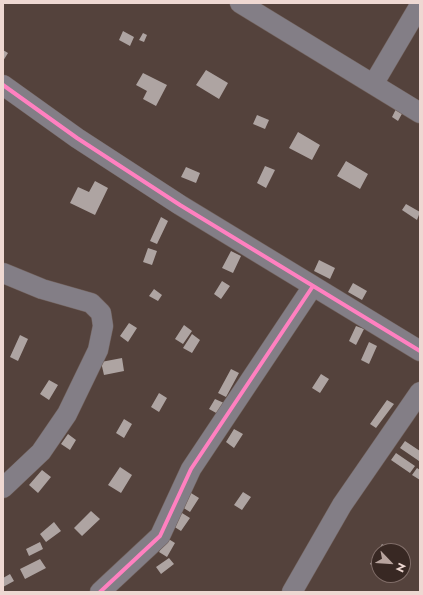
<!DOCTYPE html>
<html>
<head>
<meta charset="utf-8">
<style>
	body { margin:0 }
	#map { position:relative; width:423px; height:595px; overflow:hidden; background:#54423c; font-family:Jost,sans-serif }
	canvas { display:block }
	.frame { position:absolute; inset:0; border:4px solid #eed8d2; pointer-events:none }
	.north { position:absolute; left:371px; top:543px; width:40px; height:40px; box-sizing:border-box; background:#382823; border:1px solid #816e69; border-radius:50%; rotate:115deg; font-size:11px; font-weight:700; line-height:16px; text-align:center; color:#eed8d2 }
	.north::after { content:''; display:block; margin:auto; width:14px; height:18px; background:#b8a49e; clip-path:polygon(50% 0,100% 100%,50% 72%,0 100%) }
</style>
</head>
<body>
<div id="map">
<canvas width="423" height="595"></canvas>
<div class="frame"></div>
<div class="north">N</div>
</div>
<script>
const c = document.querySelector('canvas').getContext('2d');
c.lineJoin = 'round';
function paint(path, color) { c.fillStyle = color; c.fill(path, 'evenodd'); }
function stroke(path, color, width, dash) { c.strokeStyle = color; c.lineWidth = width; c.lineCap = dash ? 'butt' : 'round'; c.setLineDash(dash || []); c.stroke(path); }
paint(new Path2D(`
	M123,31l11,6 -4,9 -11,-6z
	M143,33l4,2 -3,7 -5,-2z
	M3,50l5,3 -5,8z
	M206,70l22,13 -9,16 -23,-14z
	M143,73l24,12 -11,21 -13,-7 4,-8 -11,-6z
	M397,107l7,3 -6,11 -6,-4z
	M257,115l12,5 -4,9 -12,-5z
	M298,132l22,13 -8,15 -23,-12z
	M346,161l22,13 -8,15 -23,-13z
	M265,166l10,4 -9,18 -9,-5z
	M186,167l14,6 -4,10 -15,-6z
	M95,181l13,7 -13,27 -25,-12 8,-16 11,5z
	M406,204l14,8 -3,8 -15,-10z
	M161,217l7,4 -11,23 -7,-3z
	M148,248l9,3 -5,14 -9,-3z
	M231,251l10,5 -8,17 -11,-5z
	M319,260l16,8 -5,11 -16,-8z
	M222,281l8,5 -9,13 -7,-5z
	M353,283l14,8 -5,9 -14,-8z
	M154,289l8,6 -4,6 -9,-5z
	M129,323l8,5 -9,14 -8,-6z
	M184,325l8,6 -9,13 -8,-5z
	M356,326l8,3 -8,16 -7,-4z
	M192,334l8,6 -8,13 -9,-5z
	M20,335l8,4 -10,22 -8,-4z
	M369,342l8,4 -8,18 -8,-4z
	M122,358l2,13 -20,4 -3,-13z
	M231,369l8,4 -13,24 -8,-4z
	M321,374l8,5 -9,14 -8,-5z
	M49,380l9,5 -9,15 -9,-6z
	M159,393l8,5 -8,14 -8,-5z
	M215,399l9,4 -6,11 -9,-5z
	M387,400l7,4 -18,24 -6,-4z
	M124,419l8,5 -8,14 -8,-5z
	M234,429l9,5 -9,14 -8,-6z
	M68,434l8,6 -6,10 -9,-6z
	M405,441l15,10 -1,10 -19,-13z
	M396,453l19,13 -5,7 -19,-13z
	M120,467l12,8 -11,18 -13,-8z
	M417,468l3,2v10l-8,-5z
	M42,470l9,7 -13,16 -9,-8z
	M243,492l8,5 -9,13 -8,-5z
	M191,493l8,5 -9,14 -8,-5z
	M91,511l9,8 -18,17 -8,-8z
	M182,513l8,5 -9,13 -8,-5z
	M54,522l7,9 -15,11 -6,-8z
	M167,538l8,5 -8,14 -8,-5z
	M40,542l3,7 -14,7 -3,-7z
	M382,544l6,4 -2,3h-7v12l-3,5 -6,-4z
	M169,558l5,6 -13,10 -5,-7z
	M40,559l6,9 -21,11 -5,-10z
	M10,574l4,7 -11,6v-9z`), '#aea4a2');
const minor = new Path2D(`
	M240,3l180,110
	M374,83l46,-78
	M3,85l74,53 103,67 240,146
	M3,273l39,16 49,14 10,10 2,13 -5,24 -31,64 -26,38 -38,36
	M100,592l60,-56 31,-67 122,-183
	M292,592l50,-87 78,-113`);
stroke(minor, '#71615c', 21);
stroke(minor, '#837e86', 20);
stroke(new Path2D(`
	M3,85l74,53 103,67 240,146
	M100,592l60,-56 31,-67 122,-183`), '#ff80c0', 4);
</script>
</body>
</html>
